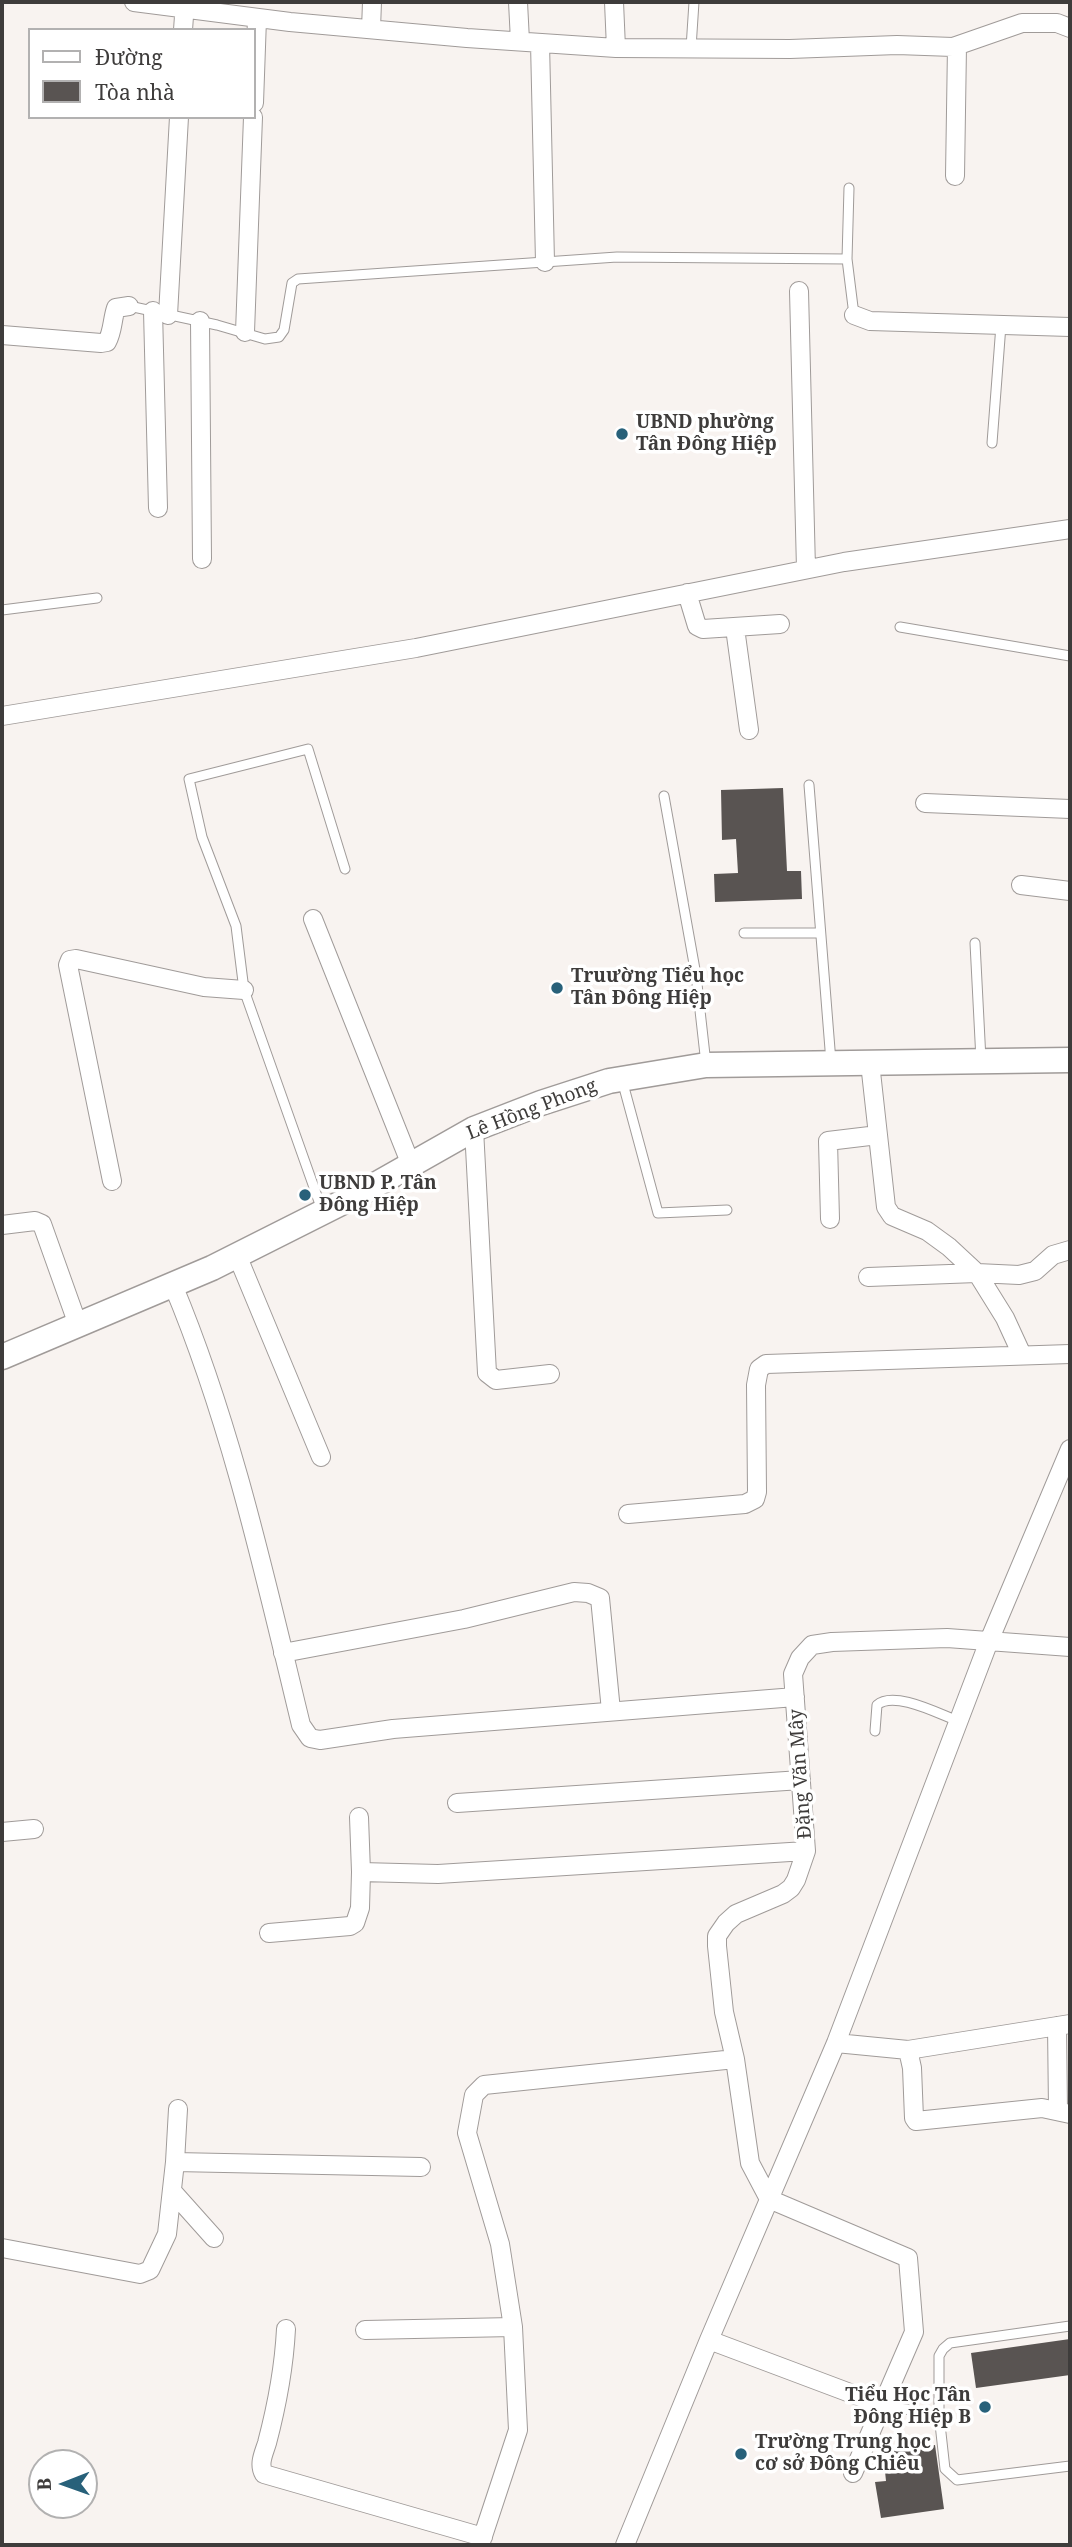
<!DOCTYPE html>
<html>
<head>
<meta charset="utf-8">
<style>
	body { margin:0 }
	#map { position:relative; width:1072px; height:2547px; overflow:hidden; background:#f8f3f0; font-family:"Noto Serif",serif }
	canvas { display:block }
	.frame { position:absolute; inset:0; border:4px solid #3e3c3b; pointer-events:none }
	.legend { position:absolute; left:28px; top:28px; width:228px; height:91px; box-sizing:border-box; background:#fff; border:2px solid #b2b1b1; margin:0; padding:9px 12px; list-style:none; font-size:21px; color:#3e3c3b }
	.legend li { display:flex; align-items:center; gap:14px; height:35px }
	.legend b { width:35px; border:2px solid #b2b1b1 }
	.north { position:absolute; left:28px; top:2449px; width:70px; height:70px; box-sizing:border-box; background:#fff; border:2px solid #b2b1b1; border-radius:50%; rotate:269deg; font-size:19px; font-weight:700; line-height:28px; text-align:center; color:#3e3c3b }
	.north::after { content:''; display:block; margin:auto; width:24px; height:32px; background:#28617a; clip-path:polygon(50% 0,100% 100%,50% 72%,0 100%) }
</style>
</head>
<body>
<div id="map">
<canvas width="1072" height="2547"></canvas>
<div class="frame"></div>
<ul class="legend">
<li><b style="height:9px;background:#fff"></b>Đường</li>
<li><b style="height:19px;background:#595452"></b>Tòa nhà</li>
</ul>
<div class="north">B</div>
</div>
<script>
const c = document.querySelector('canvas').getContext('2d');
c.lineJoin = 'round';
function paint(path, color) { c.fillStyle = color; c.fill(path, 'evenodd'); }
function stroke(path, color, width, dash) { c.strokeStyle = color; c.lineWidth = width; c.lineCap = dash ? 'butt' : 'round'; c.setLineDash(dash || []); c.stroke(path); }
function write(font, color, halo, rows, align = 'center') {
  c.font = font + ' "Noto Serif",serif'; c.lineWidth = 7; c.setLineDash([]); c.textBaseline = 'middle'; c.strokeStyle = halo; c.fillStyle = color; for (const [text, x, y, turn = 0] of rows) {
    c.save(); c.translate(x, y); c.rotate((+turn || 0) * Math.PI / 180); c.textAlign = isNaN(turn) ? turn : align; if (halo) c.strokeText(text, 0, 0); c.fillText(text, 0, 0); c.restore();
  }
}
paint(new Path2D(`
	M783,788l4,83h14l1,28 -87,3 -1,-28 24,-1 -2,-34 -14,1 -1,-50z
	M1070,2339v36l-94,13 -5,-35z
	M935,2445l9,64 -63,9 -6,-36 11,-1 -3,-29z`), '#595452');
const lane = new Path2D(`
	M691,48l3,-46
	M849,188l-2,71 7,56
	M129,306l88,19 48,14 14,-2 5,-7 8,-47 6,-4 319,-22 230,2
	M992,443l9,-118
	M2,610l95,-12
	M900,627l170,29
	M809,785l22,277
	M664,796l32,179 10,89
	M744,933h75
	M975,943l6,117
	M622,1080l36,133 69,-3
	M322,1210l-78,-220 -8,-64 -34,-89 -13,-58 119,-30 37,120
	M875,1731l2,-26c17,-15 62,9 81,16
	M882,2405l57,10 6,54 12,11 113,-14
	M939,2415v-59l4,-7 7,-6 120,-17`);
const street = new Path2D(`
	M134,2l156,20 177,16 149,10 174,1 107,-4 56,2 69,-24h35l13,5
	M518,2l2,39
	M614,2l2,46
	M371,29l1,-27
	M183,30l2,-28
	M540,43l5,219
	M254,103l3,-84
	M955,176l2,-130
	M799,291l7,278
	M153,311l5,197
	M168,315l11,-198
	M854,315l16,6 200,6
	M200,321l2,238
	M245,332l8,-215
	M2,335l99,8 6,-1c6,-11 5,-22 9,-34l13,-2
	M687,593l10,33 6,3 77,-5
	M735,628l14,102
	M2,716l414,-68 428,-86 226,-33
	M925,803l145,6
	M1021,885l49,6
	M313,919l98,246
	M870,1063l16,144 6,9 35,15 22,16 28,26 28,45 17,37
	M474,1129l13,244 9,7 54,-6
	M112,1181l-44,-216 2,-5 6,-1 128,28 40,3
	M830,1219l-2,-78 50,-6
	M2,1225l33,-4 7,3 36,101
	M237,1255l84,202
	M868,1277l109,-4 42,2 16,-4 18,-16 17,-5
	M173,1285c59,141 92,292 128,440l9,13 10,2 73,-11 402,-32
	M628,1514l117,-10 10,-5 2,-7 -1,-107 3,-16 7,-5 304,-10
	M283,1653l181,-34 110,-27 14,1 12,5 11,113
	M457,1803l344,-23
	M359,1817l2,55
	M2,1832l32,-3
	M269,1933l81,-7 5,-3 5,-15 1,-36 77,2 368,-23
	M1057,2026l1,84
	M836,2043l72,7 4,18 2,50 2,3 126,-13 28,6
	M908,2050l162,-26
	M175,2162l246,5
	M172,2191l42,47
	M2,2248l138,26 10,-4 17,-36 8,-72 3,-53
	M286,2329c-2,39 -9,76 -19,114 -3,10 -9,21 -3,31l219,63
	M365,2330l148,-3
	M709,2340l173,65
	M853,2473l61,-141 -6,-74 -139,-59 -19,-36 -15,-104 -11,-47 -7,-66v-10l9,-13 10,-9 47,-20 8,-6 5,-8 10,-29 -13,-177 7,-16 12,-13 20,-3 115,-4 123,9
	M480,2545l38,-115 -5,-103 -13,-83 -33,-111 7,-38 10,-10 251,-26
	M625,2545l84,-205 127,-297 153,-402 81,-192`);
const secondary = new Path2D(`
	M2,1357l210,-89 149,-75 113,-64 67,-26 68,-22 97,-16 364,-5`);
stroke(lane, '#a09b99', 11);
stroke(street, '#a09b99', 20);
stroke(secondary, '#a09b99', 27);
stroke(lane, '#fff', 9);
stroke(street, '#fff', 18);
stroke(secondary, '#fff', 24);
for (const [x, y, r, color] of [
	[622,434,7,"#28617a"],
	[557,988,7,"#28617a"],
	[305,1195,7,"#28617a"],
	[985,2407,7,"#28617a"],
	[741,2454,7,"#28617a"]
]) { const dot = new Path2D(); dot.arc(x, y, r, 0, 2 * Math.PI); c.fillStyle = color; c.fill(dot); stroke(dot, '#fff', 2.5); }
write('bold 19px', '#3e3c3b', '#fff', [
	["UBND phường",636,423],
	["Tân Đông Hiệp",636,445],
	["Truường Tiểu học",571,977],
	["Tân Đông Hiệp",571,999],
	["UBND P. Tân",319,1184],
	["Đông Hiệp",319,1206],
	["Tiểu Học Tân",971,2396,"right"],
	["Đông Hiệp B",971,2418,"right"],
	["Trường Trung học",755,2443],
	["cơ sở Đông Chiêu",755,2465]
], 'left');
write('19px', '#3e3c3b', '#fff', [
	["Lê Hồng Phong",532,1110,-21],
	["Đặng Văn Mây",801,1774,-94]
]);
</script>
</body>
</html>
